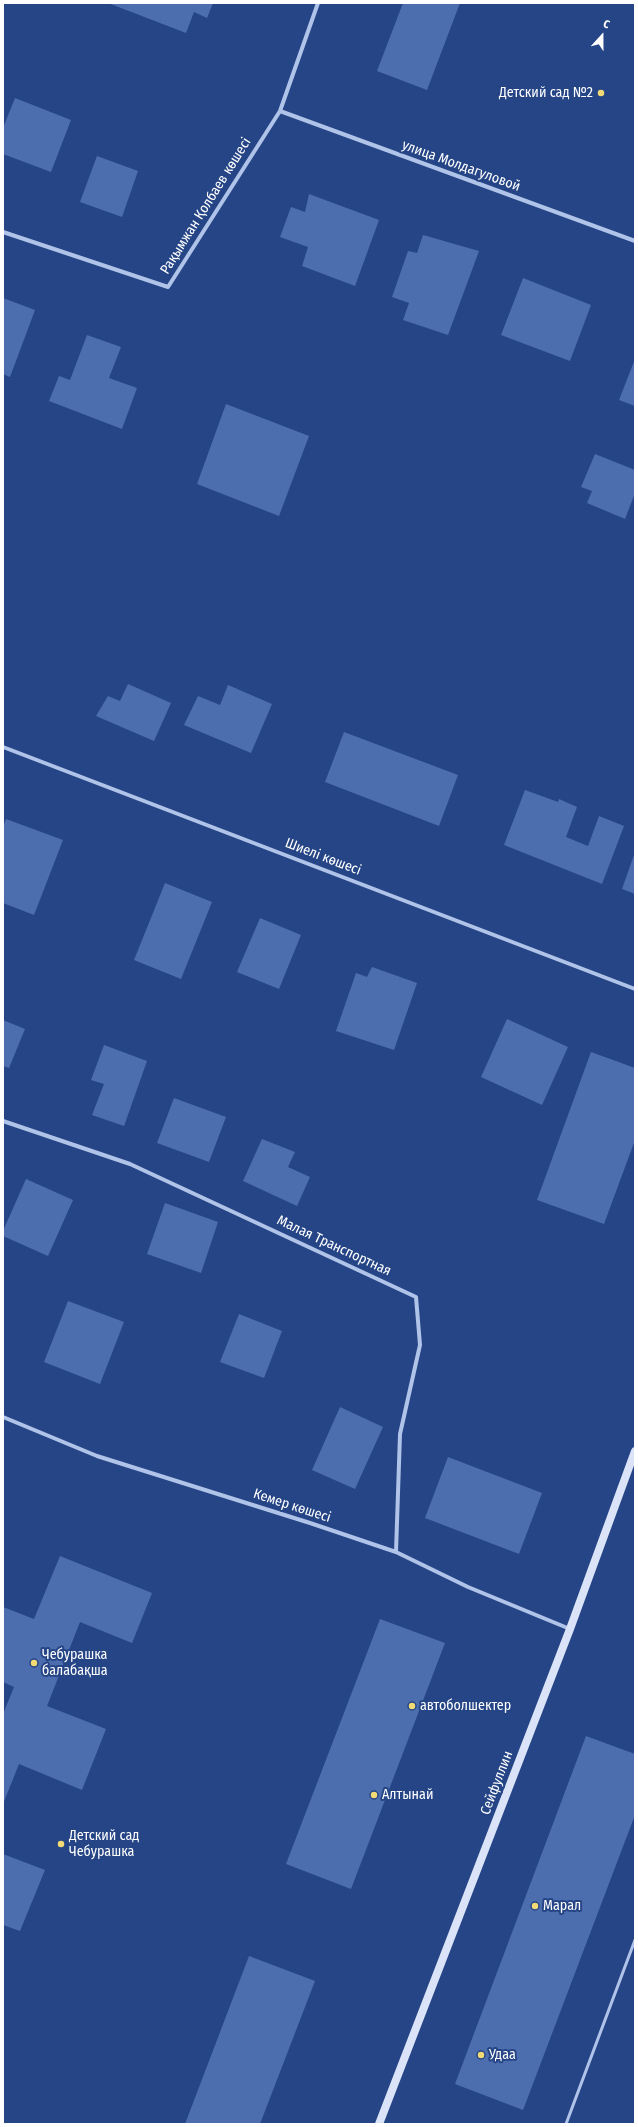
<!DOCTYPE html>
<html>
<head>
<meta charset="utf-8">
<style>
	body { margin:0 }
	#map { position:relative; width:638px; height:2127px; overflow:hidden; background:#254586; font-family:"Fira Sans Condensed",sans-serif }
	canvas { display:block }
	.frame { position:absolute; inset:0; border:4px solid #fff; pointer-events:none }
	.north { position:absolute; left:582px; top:16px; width:40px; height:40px; -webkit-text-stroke:3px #254586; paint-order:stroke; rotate:21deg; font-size:11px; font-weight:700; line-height:16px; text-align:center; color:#fff }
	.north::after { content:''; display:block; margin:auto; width:14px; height:18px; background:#fff; clip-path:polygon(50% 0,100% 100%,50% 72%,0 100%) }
</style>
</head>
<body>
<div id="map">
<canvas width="638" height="2127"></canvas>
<div class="frame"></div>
<div class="north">С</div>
</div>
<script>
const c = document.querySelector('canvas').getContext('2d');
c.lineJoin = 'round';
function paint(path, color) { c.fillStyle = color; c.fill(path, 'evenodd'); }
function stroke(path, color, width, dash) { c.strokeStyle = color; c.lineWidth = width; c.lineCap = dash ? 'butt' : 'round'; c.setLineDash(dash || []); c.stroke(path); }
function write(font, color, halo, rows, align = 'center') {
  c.font = font + ' "Fira Sans Condensed",sans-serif'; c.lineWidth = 4; c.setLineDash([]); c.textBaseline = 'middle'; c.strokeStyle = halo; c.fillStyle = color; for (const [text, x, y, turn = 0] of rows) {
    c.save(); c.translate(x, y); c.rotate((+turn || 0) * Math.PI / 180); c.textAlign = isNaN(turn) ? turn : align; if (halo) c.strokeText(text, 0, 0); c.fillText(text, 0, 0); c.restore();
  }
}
paint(new Path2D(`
	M108,3h105l-6,15 -13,-6 -8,21z
	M403,3h57l-33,87 -50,-19z
	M15,98l56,22 -20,52 -48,-18v-26z
	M97,156l41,15 -16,46 -42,-15z
	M309,194l70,26 -24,66 -53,-20 6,-19 -28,-10 11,-30 14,5z
	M423,235l56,16 -31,84 -45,-15 6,-17 -17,-6 16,-46 9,2z
	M523,278l68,27 -21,56 -69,-26z
	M3,298l32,12 -25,67 -7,-3z
	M87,335l34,12 -12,31 28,10 -15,41 -73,-28 10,-25 11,4z
	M635,359v47l-16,-6z
	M226,404l83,32 -30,80 -82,-32z
	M595,454l40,16v23l-10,26 -38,-16 5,-12 -11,-4z
	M128,684l43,19 -17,38 -58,-25 12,-20 12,5z
	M228,685l44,19 -21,49 -67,-28 14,-29 22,9z
	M344,732l114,43 -19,51 -114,-44z
	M525,790l33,12 1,-3 18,8 -11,30 22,9 11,-30 25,10 -22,58 -98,-39z
	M6,819l57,21 -29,75 -31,-12v-76z
	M635,852v42l-13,-5z
	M165,883l47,19 -31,77 -47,-19z
	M260,918l41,17 -22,54 -42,-17z
	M372,967l45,16 -23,67 -58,-19 20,-58 11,4z
	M507,1019l61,28 -26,58 -61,-28z
	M3,1020l22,9 -16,39 -6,-2z
	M104,1045l43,16 -23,65 -32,-11 12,-31 -13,-4z
	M591,1052l44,16v72l-31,84 -67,-24z
	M174,1098l52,19 -17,45 -52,-19z
	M262,1139l33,13 -7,15 22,10 -13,29 -54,-25z
	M26,1179l47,21 -25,56 -45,-20v-5z
	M165,1203l53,19 -17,51 -54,-19z
	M68,1301l56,21 -24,62 -56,-22z
	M239,1314l43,17 -18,47 -44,-16z
	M340,1407l43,20 -28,62 -43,-19z
	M448,1457l94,36 -23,61 -94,-36z
	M60,1556l92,37 -20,50 -52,-21 -33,84 59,23 -24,61 -63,-26 -16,40v-90l11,-27 -11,-5v-75l31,12z
	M380,1619l65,24 -94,246 -65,-25z
	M586,1736l49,18v61l-112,295 -68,-26z
	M3,1854l42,16 -25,61 -17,-6z
	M249,1956l66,25 -55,143h-75z`), '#4d6eae');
stroke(new Path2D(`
	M566,2124l69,-184`), '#b0c3e8', 3);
stroke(new Path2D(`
	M280,111l355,130
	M3,232l165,55 112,-176 38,-108
	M3,747l632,242
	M3,1121l127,43 286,133 4,48 -20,89 -4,118
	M3,1417l94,39 213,67 86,29 72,35 102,42`), '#b0c3e8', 4);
stroke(new Path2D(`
	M379,2124l191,-495 65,-178`), '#dae3f7', 8);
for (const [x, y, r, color] of [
	[601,93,4,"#f2db74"],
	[34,1663,4,"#f2db74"],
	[412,1706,4,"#f2db74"],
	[374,1795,4,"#f2db74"],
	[61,1844,4,"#f2db74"],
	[535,1906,4,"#f2db74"],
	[481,2055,4,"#f2db74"]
]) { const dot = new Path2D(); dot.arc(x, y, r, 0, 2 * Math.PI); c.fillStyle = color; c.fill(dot); stroke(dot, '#254586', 1.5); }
write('14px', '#fff', '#254586', [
	["Детский сад №2",593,93,"right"],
	["Чебурашка",42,1655],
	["балабақша",42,1671],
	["автоболшектер",420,1706],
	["Алтынай",382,1795],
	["Детский сад",69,1836],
	["Чебурашка",69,1852],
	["Марал",543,1906],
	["Удаа",489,2055]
], 'left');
write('14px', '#fff', '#254586', [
	["улица Молдагуловой",461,166,20],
	["Рақымжан Қолбаев көшесі",206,206,-58],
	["Шиелі көшесі",323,857,21],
	["Малая Транспортная",334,1246,25],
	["Кемер көшесі",292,1506,18],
	["Сейфуллин",497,1783,-69]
]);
</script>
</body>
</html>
